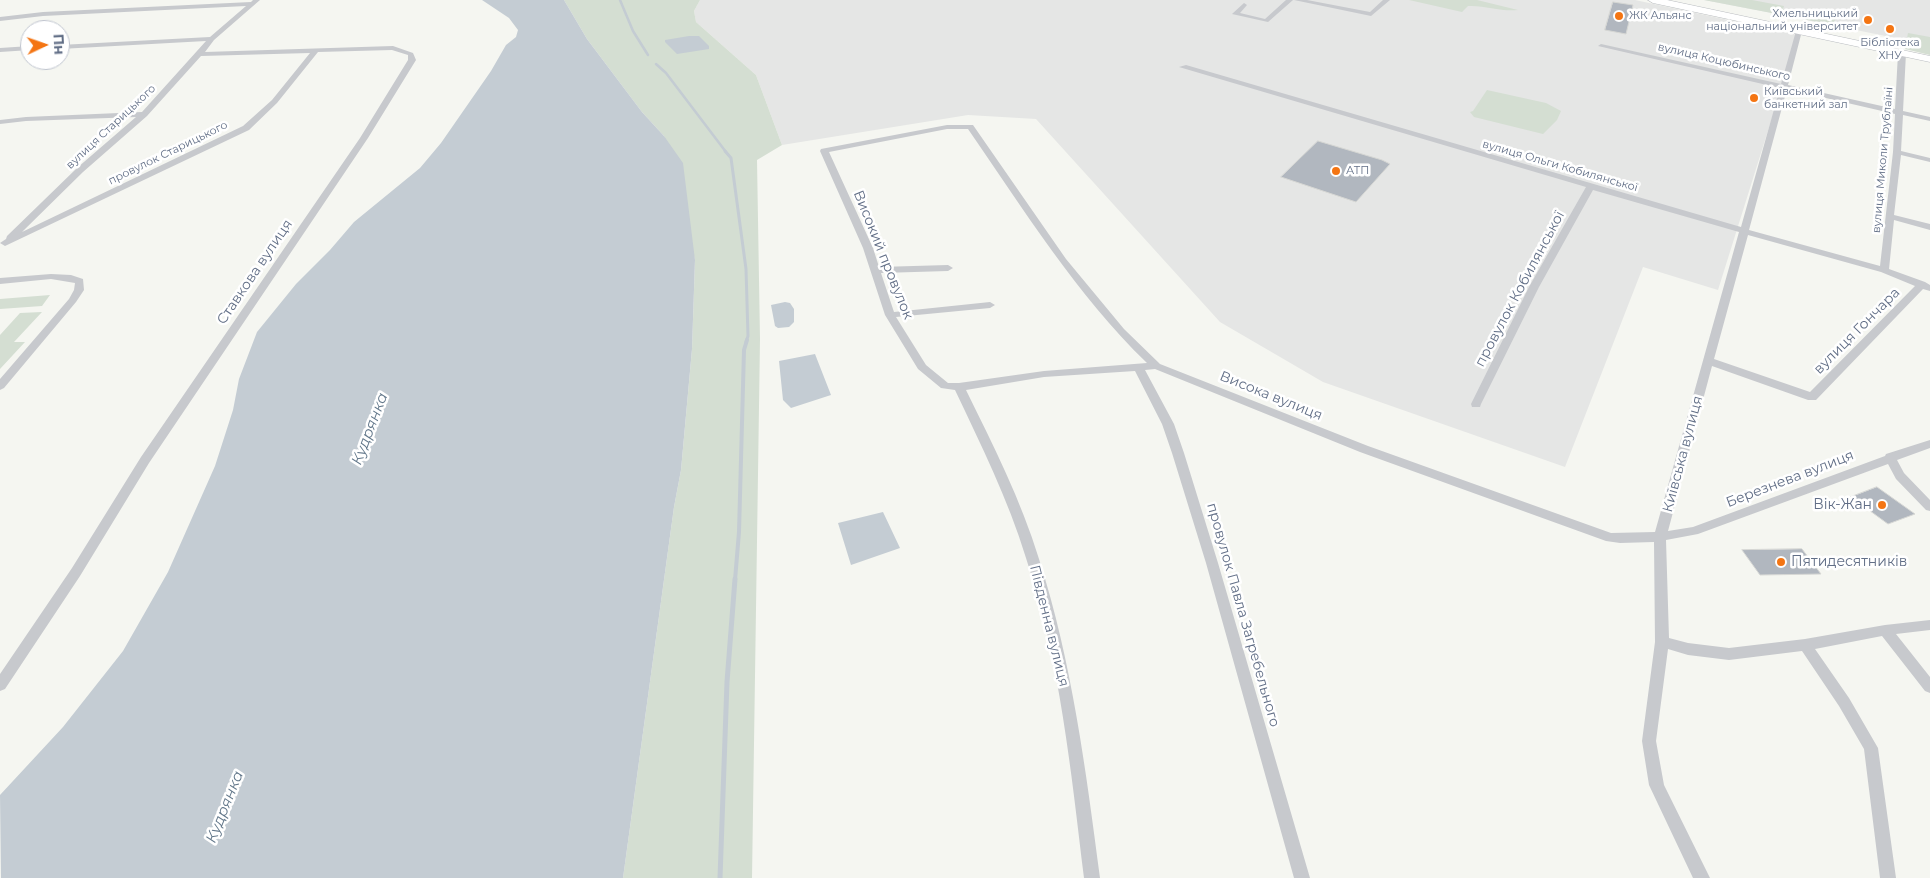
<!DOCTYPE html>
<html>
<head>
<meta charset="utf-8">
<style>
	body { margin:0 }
	#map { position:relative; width:1930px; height:878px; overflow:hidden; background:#f5f6f1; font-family:Montserrat,sans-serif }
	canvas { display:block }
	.north { position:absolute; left:20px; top:20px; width:50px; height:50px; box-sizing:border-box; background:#fff; border:1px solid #c0c5cf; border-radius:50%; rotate:87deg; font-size:14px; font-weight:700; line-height:20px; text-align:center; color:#616e86 }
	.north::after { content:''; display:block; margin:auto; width:18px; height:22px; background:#f47513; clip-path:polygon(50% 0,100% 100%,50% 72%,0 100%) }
</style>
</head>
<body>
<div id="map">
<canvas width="1930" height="878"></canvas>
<div class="north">Пн</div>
</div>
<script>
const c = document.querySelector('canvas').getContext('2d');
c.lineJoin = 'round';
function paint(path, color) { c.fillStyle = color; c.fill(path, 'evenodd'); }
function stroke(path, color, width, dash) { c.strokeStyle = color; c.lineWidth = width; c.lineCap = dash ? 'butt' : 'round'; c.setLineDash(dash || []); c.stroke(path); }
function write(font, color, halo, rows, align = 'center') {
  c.font = font + ' Montserrat,sans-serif'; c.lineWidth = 5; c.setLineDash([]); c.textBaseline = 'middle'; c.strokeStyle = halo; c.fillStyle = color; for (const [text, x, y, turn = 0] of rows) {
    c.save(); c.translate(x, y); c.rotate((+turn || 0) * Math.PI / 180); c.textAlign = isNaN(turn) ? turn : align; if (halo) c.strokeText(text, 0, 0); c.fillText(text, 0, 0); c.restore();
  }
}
paint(new Path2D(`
	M700,0h935l163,35 -80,255 -75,-23 -78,200 -242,-85 -103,-60 -184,-203 -68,-4 -186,30 -26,-70 -60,-53 -2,-11z
	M1704,0h226v45l-153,-31z`), '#e5e6e5');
paint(new Path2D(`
	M564,0h136l-6,11 2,11 60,53 26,70 -25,15 3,179 -8,539h-129l51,-371 7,-37 11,-121 3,-89 -31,-124 -22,-24 -55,-73z
	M1409,0h68l41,10c-17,2 -33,-5 -50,-4l-6,6z
	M1704,0h48l32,6 -1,3 52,10 -1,6z
	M1908,33l22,4v18l-25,-6z
	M1487,90l59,13 15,8 -4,9 -14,14 -69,-17 -4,-5 3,-1z
	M50,295l-8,11 -42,3v-10z
	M42,312l-28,30h11l-25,27v-34l20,-22z`), '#d4ded2');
paint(new Path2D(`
	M482,0h82l23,39 55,73 22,24 19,27 12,97 -3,89 -11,121 -7,37 -51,371h-622l-1,-83 63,-68 60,-76 45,-79 47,-106 18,-56 6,-31 18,-47 39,-48 34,-34 24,-28 66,-54 21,-25 50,-72 15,-26 10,-8 2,-7 -9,-12z
	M689,36h10l10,10v3l-32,5 -12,-12v-2z
	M785,302l5,1 4,6v13l-5,5 -11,1 -3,-2 -4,-21z
	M815,354l16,41 -40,13 -8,-8 -4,-39z
	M883,512l17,36 -49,17 -13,-42z`), '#c4ccd3');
stroke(new Path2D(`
	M620,0l13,31 15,24
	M656,64l10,9 60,79`), '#c4ccd3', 2.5);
stroke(new Path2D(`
	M725,151l6,7 15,111 2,67 -2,6`), '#c4ccd3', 3);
stroke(new Path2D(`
	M735,580l4,-48 5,-182 3,-10`), '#c4ccd3', 4);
stroke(new Path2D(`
	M720,878l7,-196 8,-103`), '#c4ccd3', 5);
const building = new Path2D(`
	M1613,2l20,3 -7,29 -21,-4z
	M1318,141l64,19 8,4 -34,38 -75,-25z
	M1877,487l38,27 -27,10 -37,-27z
	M1802,549l19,25 -61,1 -18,-25z`);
paint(building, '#b1b7bf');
stroke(building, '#d6d7d4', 1);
const primary = new Path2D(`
	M1648,0h19l263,56v6l-277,-59z`);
stroke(primary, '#b9bcc0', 1);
paint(new Path2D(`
	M253,0h7l-46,40 -9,12 188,-6 20,7 3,7 -48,78 -219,325 -69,113 -75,113 -5,2v-17l72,-106 69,-111 219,-319 48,-78v-5l-16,-5 -74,2 -41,51 -28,27 -244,116 -5,-3 6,-4 1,-3 70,-68 59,-51 -110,4 -26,3v-4l26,-3 116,-5 64,-71 -146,8v-4l150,-8 36,-31 -203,10 -43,5v-4l43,-5 208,-10zM310,53l-38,47 -29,26 -221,106 61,-60 64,-56 54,-60z
	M1286,0h7l-25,22 -36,-8 12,-11 3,2 -7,8 25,6z
	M1294,0h13l63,12 13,-12h7l-19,16z
	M1799,29l3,2 -14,54 107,24 3,-56 4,-2 4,2 -3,58 27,6v4l-27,-6 -2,36 29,7v4l-29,-7 -7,60 36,9v6l-36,-10 -5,49 36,13 5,3v6l-7,-2 -107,111h-8l-96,-34 -44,165 25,-4 192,-71 1,-2 44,-14v8l-33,12 7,13 26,27v11l-4,-1 -30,-31 -8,-15 -190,70 -32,6 3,98 19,5 41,5 76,-9 80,-14 45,-5v10l-34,4 34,43v16l-5,-2 -43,-55 -67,13 34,49 29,50 18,130h-16l-16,-129 -25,-43 -37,-55 -73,9 -41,-5 -20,-6 -12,92 8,44 46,93h-17l-44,-93 -7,-44 13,-99 -1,-100 -34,1 -14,-2 -246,-89 -205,-83 -10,1 29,54 10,29 34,110 92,315h-16l-88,-315 -34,-110 -10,-29 -27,-53 -91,6 -78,13c27,55 55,110 73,169 33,103 47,212 61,319h-16c-13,-107 -24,-217 -58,-320 -18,-59 -45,-113 -71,-168l-14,-2 -23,-19 -33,-54 -22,-67 -43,-97 1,-2 126,-24h26l93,134 58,70 36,35 208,82 243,87 44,-1 84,-300 -146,-42 -54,97 -58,117 -1,3h-8l-1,-3 58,-117 57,-100 -407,-120 7,-2 555,162 39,-139 -182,-42 3,-2 180,40 15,-53zM1787,89l108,25 -2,38 -13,114 -131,-36zM947,129h21c56,81 108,165 179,234l-103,8 -85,12h-11l-22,-18 -30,-48 94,-9 5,-3 -5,-3 -96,10 -13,-39 67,-2 5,-3 -5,-3 -69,2 -6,-19 -44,-96zM1748,235l133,37 34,14 -105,106 -96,-33z
	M30,46v4l-30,2v-4z
	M51,274l20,1 12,4 1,11 -8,12 -72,86 -4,2v-11l69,-80 5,-9 1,-7 -24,-4 -51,5v-6z`), '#c7c9cd');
paint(primary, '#fff');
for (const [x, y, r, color] of [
	[1619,16,5,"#f47513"],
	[1868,20,5,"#f47513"],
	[1890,29,5,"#f47513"],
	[1754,98,5,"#f47513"],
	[1336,171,5,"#f47513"],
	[1882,505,5,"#f47513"],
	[1781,562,5,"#f47513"]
]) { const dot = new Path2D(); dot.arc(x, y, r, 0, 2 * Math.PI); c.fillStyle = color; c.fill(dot); stroke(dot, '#fff', 2); }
write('11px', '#616e86', '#fff', [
	["Хмельницький",1858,14,"right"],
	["національний університет",1858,27,"right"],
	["ЖК Альянс",1629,16],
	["Бібліотека",1890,43,"center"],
	["ХНУ",1890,56,"center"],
	["Київський",1764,92],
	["банкетний зал",1764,105],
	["АТП",1346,171]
], 'left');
write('11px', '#616e86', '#fff', [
	["вулиця Коцюбинського",1724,62,13],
	["вулиця Старицького",111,127,-43],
	["провулок Старицького",168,153,-26],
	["вулиця Миколи Трублаїні",1883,160,-85],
	["вулиця Ольги Кобилянської",1560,166,16]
]);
write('14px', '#616e86', '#fff', [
	["Високий провулок",883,255,68],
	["Ставкова вулиця",255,272,-56],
	["провулок Кобилянської",1520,289,-62],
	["вулиця Гончара",1857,331,-45],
	["Висока вулиця",1271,396,22],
	["Київська вулиця",1683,454,-75],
	["Березнева вулиця",1790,479,-21],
	["провулок Павла Загребельного",1243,615,74],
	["Південна вулиця",1049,626,76]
]);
write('14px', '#616e86', '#fff', [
	["Вік-Жан",1872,505],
	["Пятидесятників",1791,562,"left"]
], 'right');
write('italic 15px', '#62778a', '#fff', [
	["Кудрянка",370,429,-69],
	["Кудрянка",225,807,-68]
]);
</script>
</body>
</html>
